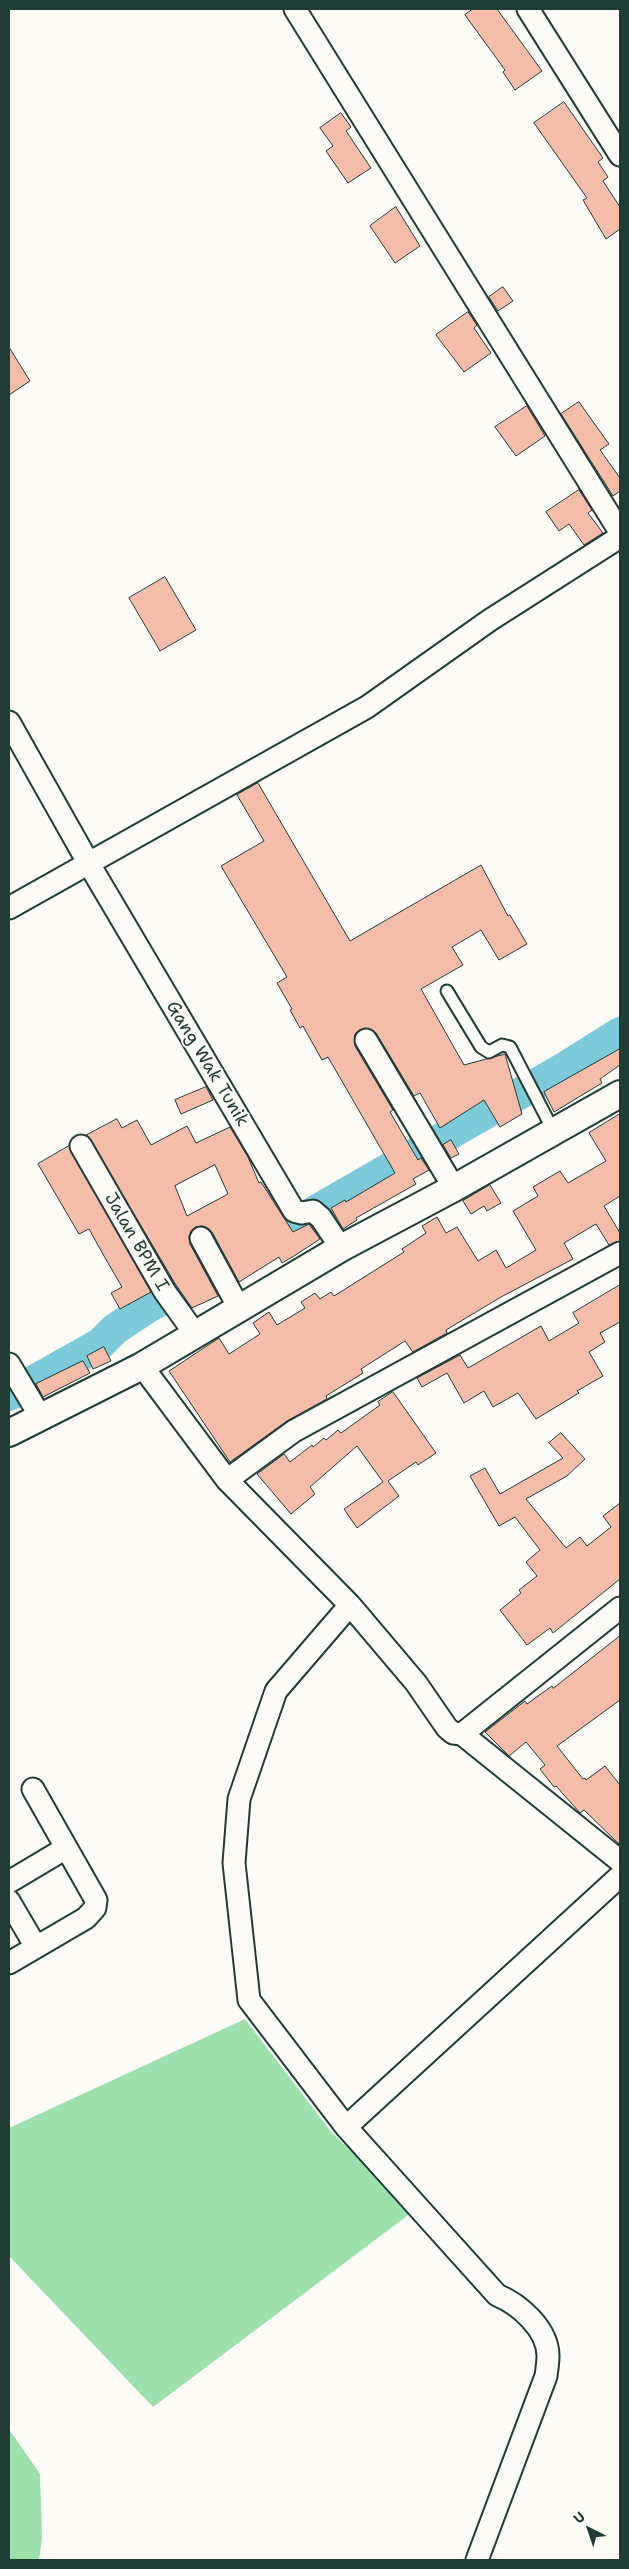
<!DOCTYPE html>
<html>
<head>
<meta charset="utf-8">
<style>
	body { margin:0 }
	#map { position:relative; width:629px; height:2569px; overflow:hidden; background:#fdfcf7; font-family:"Shantell Sans",sans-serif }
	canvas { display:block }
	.frame { position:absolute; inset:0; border:10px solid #1f3d34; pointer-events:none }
	.north { position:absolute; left:564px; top:2504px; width:50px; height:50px; -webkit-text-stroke:4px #fdfcf7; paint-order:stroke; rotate:319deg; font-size:14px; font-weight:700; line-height:20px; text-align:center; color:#1f3d34 }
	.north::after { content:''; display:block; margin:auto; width:18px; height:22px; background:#1f3d34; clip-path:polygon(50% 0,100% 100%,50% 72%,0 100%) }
</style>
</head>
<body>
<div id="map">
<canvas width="629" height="2569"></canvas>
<div class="frame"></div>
<div class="north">U</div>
</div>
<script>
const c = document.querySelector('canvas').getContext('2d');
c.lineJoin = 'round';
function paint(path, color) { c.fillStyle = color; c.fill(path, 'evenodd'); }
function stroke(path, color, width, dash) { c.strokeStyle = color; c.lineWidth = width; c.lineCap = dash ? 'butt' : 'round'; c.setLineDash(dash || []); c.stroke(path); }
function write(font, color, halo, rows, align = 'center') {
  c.font = font + ' "Shantell Sans",sans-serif'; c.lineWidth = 4; c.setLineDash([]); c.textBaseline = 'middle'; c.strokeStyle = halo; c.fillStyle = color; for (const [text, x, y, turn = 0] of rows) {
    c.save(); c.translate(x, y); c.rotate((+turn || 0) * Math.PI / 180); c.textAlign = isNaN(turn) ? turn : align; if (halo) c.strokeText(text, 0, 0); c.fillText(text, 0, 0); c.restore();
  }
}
paint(new Path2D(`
	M245,2019l87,114 83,77 -262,197 -144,-151v-128z
	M9,2429l31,45 2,64 -3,22h-30z`), '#9ce1ac');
stroke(new Path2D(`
	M9,1395l91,-51 15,-15 30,-20 421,-242 54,-34`), '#7ccada', 32);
const building = new Path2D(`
	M473,9h24l45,62 -27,19 -12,-18 2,-2 -40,-55z
	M564,102l39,56 -5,4 10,15 -5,4 17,26v22l-14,10 -23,-39 4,-2 -53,-75z
	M341,113l10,14 -5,4 25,37 -23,15 -22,-32 7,-5 -13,-18z
	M396,207l24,39 -25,17 -25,-37z
	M503,287l10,14 -15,10 -9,-14z
	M468,312l9,13 -3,3 17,25 -27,19 -28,-37z
	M9,347l21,34 -21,14z
	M579,402l30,42 -9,6 20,28v13l-7,5 -52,-82z
	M527,406l18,30 -29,20 -21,-29z
	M579,490l13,20 -4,3 15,20 -19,12 -15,-21 -10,7 -13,-19z
	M165,577l31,53 -36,21 -31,-53z
	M258,783l92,158 131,-76 27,51 2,-1 17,29 -28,16 -18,-30 -29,17 11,18 -42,24 43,76 41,-11 17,60 -22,13 -16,-27 -44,28 -20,-35 -6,3 -38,-63 -11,-5 -10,6v12l38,64 -3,2 28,48 3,-2 8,12 -16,9 3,5 -60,34 1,2 -14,9 -12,-21 14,-8 1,2 49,-29 -67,-116 -6,3 -19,-34 -3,2 -10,-18 2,-1 -15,-26 10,-6 -66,-111 43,-25 -27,-46z
	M620,1049v16l-20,14 2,4 -48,29 -10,-20z
	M206,1087l7,13 -32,14 -6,-14z
	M620,1114v82l-16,10 16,27v8l-11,4 -13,-21 -32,19 9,16 -72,38 -55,33 1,3 -34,19 -8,-11 -44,28 2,4 -37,23 1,3 -40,22 -57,41 -61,-91 50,-33 10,16 31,-20 -7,-11 16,-11 8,13 28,-17 -4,-6 14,-9 5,6 11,-7 3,4 70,-44 -2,-3 24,-16 -4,-7 15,-9 9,16 11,-6 21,34 18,-11 10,18 30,-18 -23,-39 25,-15 -5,-9 27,-16 8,12 38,-22 -17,-28z
	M117,1119l5,9 15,-8 14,25 36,-19 9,17 34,-16 18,30 11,26 2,-1 32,50 16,-8 11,15 -26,17 -12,7 -3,-6 -40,25 -27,-50 -10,-6 -7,1 -6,10 1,7 28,52 -26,12 -16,-23 -89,-150zM215,1165l13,29 -41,22 -12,-30z
	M451,1140l8,14 -8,4 -8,-13z
	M69,1146l82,146 -31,17 -9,-16 11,-6 -18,-31 -15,-27 -10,5 -41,-70z
	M490,1185l11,18 -14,8 -3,-5 -13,8 -8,-13z
	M620,1285v37l-20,11 5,9 -16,10 14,24 -26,15 2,2 -43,26 -18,-26 -25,14 -9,-16 -20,12 -17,-30 -25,14 -5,-9 43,-23 8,13 73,-42 8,15 30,-18 -6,-10z
	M104,1347l7,14 -18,8 -6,-13z
	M83,1361l7,12 -47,24 -7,-13z
	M393,1392l43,61 -18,12 -2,-3 -28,19 11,15 -42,32 -13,-19 39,-27 -26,-36 -47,41 5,7 -24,20 -34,-40 27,-20 6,8 22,-17 1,2 11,-9 2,2 12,-10 3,3 39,-28 -2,-3z
	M561,1433l24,26 -18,17 -41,23 40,49 14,-11 7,9 24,-19 -8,-11 17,-13v76l-67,54 -3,-5 -23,17 -27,-35 21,-17 -2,-3 18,-14 -11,-14 14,-12 -25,-33 -16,9 -29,-50 15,-8 15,26 63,-36 -14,-15z
	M620,1636v64l-63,46 26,33 2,-1 1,2 19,-14 15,19v60l-36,-35 -4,3 -24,-27 -2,1 -14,-18 5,-4 -19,-23 -17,14 -24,-24 40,-31 2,3 25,-18 1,2z`);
paint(building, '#f4bca9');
stroke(building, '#1f3d34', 1);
const service = new Path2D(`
	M447,991l34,56 8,5 13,-7 8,2 44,85`);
const minor = new Path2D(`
	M295,9l325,523
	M528,9l92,146
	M9,722l80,142 205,347 8,2 11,-2 8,7 20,30
	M9,908l358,-201 123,-87 130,-83
	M366,1040l88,148
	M81,1146l84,146 31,43
	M201,1238l38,70
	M9,1364l31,52
	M142,1366l85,114 123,125 66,78 31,45 6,5 9,1 158,127
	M227,1480l67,-49 326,-178
	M350,1605l-74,86 -37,108 -5,64 15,137 97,127 151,168c22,9 51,34 51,61 0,6 -1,13 -2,20l-69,184
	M462,1734l158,-126
	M9,1882l57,-34
	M9,1901l27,46
	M9,1963l77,-45 9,-10 1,-8 -63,-111
	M346,2127l274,-251`);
const tertiary = new Path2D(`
	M9,1433l133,-67 199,-118 113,-60 166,-94`);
stroke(service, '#1f3d34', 15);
stroke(minor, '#1f3d34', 25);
stroke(tertiary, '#1f3d34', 30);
stroke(service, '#fdfcf7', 11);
stroke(minor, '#fdfcf7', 21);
stroke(tertiary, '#fdfcf7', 26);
write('18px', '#1f3d34', '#fdfcf7', [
	["Gang Wak Tunik",207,1064,59],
	["Jalan BPM I",136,1242,60]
]);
</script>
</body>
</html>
